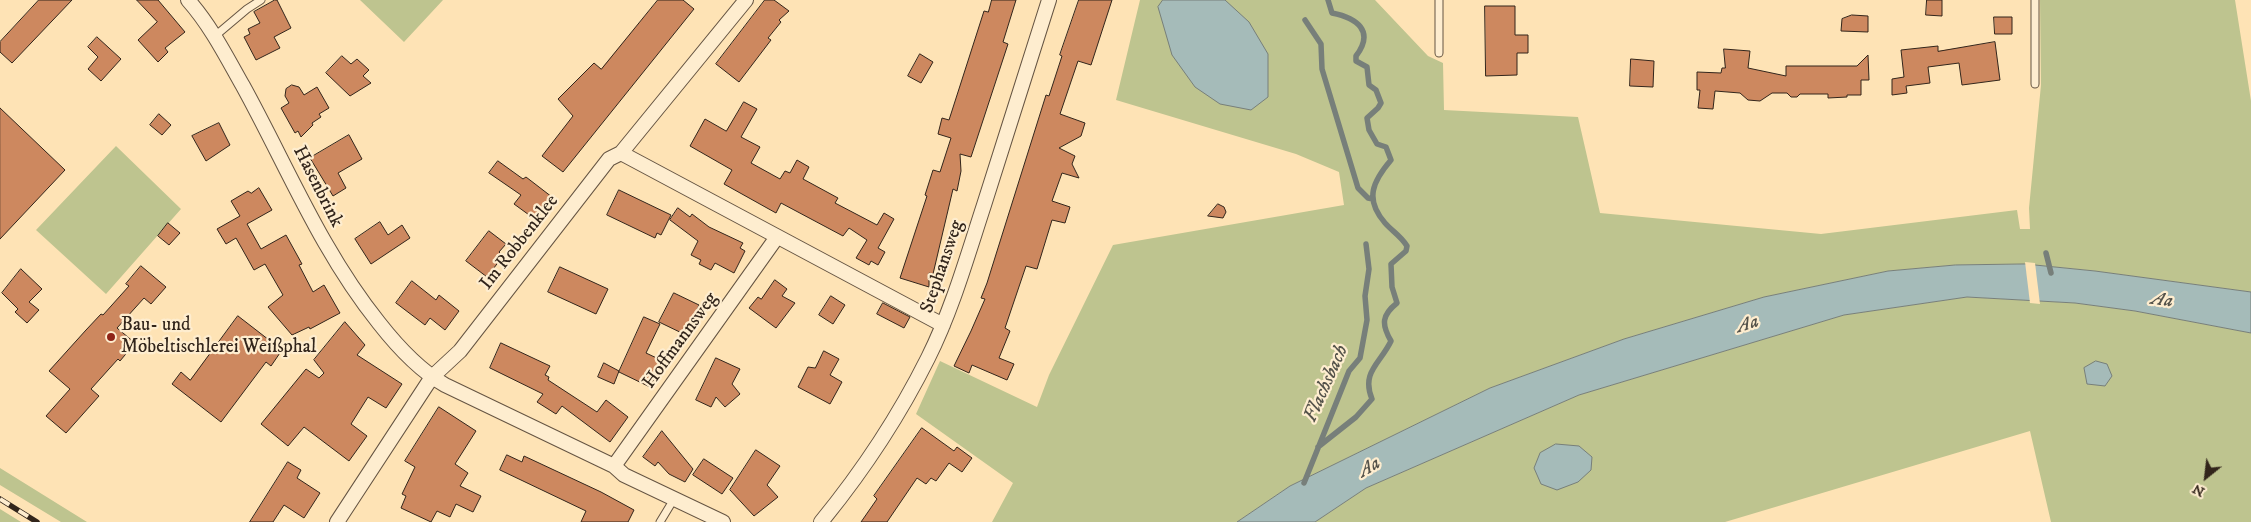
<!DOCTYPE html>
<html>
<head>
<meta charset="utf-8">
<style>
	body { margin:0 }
	#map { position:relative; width:2251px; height:522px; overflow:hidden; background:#fee3b5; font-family:"IM FELL DW Pica",serif }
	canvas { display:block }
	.north { position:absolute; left:2181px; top:452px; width:50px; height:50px; -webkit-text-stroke:4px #feedcf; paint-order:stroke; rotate:209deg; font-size:14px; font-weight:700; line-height:20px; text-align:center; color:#32251b }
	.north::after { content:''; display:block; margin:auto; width:18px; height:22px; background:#32251b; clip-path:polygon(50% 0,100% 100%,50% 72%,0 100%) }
</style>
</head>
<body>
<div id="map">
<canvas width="2251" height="522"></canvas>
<div class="north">N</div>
</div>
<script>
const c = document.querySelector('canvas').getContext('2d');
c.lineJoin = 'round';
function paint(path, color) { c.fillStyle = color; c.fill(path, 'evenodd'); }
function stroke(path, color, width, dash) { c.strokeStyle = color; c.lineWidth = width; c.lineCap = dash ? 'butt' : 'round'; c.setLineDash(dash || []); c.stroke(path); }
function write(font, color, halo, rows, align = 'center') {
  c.font = font + ' "IM FELL DW Pica",serif'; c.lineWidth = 4.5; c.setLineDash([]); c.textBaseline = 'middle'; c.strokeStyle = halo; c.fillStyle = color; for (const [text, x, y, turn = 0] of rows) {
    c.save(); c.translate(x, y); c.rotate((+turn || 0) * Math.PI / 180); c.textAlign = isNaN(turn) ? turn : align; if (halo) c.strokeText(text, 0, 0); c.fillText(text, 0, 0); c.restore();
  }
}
paint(new Path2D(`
	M360,0h83l-39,42z
	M1140,0h235l53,56 15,7 1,47 134,7 22,96 221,21 196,-24 3,19h10l-1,-21 12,-123 -1,-85h195l16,101v191l-156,-21 -70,-7 -70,1 -67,6 -124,26 -140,42 -134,49 -200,98 -53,36h-245l21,-39 -97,-69 24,-53 97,46 12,-32 64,-130 231,-40 -5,-33 -43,-18 -180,-54z
	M116,146l65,63 -75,85 -70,-64z
	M1967,297l108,6 60,8 116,22v189h-200l-21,-91 -305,91h-410l51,-34 213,-93 265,-80z
	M0,468l87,54h-26l-61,-37z
	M0,509l21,13h-21z`), '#bec48f');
const water = new Path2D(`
	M1163,0h62l24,22 19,32v43l-17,13 -31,-6 -25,-17 -23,-32 -14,-48z
	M2025,264l70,7 156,21v41l-116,-22 -60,-8 -108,-6 -123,18 -265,80 -213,93 -51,34h-78l53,-36 200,-98 134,-49 140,-42 124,-26 67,-6z
	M2096,361l11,3 5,12 -7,10 -18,-2 -3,-16z
	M1556,444l23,2 13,11 -1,13 -13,12 -21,8 -16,-6 -7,-16 6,-15z`);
paint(water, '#a5bbb9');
stroke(water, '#777f7a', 1);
paint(new Path2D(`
	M2025,262l10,1 5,41 -10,-1z`), '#fee3b5');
stroke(new Path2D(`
	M1305,20l16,24 1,25 36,119 10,10 5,1
	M2046,253l5,20
	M1318,447l38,-30 16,-18c-11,-27 8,-35 19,-58 -10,-17 -9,-26 6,-38l-5,-16 -1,-23 15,-13 1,-5c-6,-10 -15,-15 -22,-23 -21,-24 -12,-42 6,-63l-5,-13 -9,-3 -8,-14 -2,-12 11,-10 3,-5 -5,-13 -7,-5 -2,-18 -11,-6v-5c19,-25 1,-38 -24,-43l-4,-13
	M1304,483l45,-112 11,-13 7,-38 -2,-24 4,-27 -3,-25`), '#777f7a', 5.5);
const building = new Path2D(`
	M39,0h33l-60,63 -12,-11v-10z
	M137,0h21l27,32 -20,16 3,4 -10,10 -20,-22 19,-18z
	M275,0h2l14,28 -17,9 6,11 -24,12 -12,-23 6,-3 -2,-5 12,-6 -6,-11z
	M658,0h25l11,9 -131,163 -21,-16 31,-40 -15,-17 36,-36 7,6z
	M765,0h9l15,11 -10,9 2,2 -13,16 3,2 -32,42 -23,-18z
	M992,0h24l-13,42 5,2 -37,113 -11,-3 1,17 -4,20 -4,-2 -20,85 -4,-1v14l-29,-9 27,-82 -2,-1 8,-25 7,2 11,-34 -13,-4 4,-16 7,2 35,-109 4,1z
	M1079,0h33l-21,65 -13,-4 -18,53 25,9 -4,13 -22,12 16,8 -3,8 7,14 -17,-5 -10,28 18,6 -5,16 -13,-3 -15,49 -11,-3 -21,62 5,3 -11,27 15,6 -7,16 -35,-15 -3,8 -15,-7 17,-35 14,-32 -4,-1 6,-15 59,-188 3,1 13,-40 -2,-1z
	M1927,0h15v16l-16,-1z
	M1485,6h30v29h13v18h-11v22l-31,1z
	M1852,15l16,1v16l-27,-1 1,-12z
	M1994,17h18v17h-17z
	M97,37l24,22 -20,22 -13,-12 10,-12 -10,-10z
	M1995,42l5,38 -38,5 -3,-22 -31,4 2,16 -24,3 1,7 -15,2v-16l12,-2 -3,-27 37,-4v5z
	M1724,49l26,2 -2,17 38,8v-10h71l11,-11 1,25h-8v15h-14v2l-19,1v-4h-28l-3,3h-6l-4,-4h-15l-12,8 -12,-1 -8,-7 -25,-2 -2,18 -15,-1 2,-18h-3v-18l24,1 1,-5h3z
	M920,54l13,8 -12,21 -13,-7z
	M342,56l9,8 6,-5 12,11 -6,6 8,7 -21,13 -24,-23z
	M1631,59l23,2 -1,26 -23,-1z
	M292,85l7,2 5,8 13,-8 12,21 -10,6 2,3 -9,6 1,2 -12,12 -3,-6 -3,2 -14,-25 8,-5 -4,-7 1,-7z
	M744,102l13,7 -16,28 19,10 -9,16 29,16 5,-8 5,2 7,-13 12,7 -6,12 35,19 -3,5 42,22 7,-12 10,6 -16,29 7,4 -7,13 -7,-4 -2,4 -13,-7 11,-18 -18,-12 -6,8 -62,-33 -5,10 -52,-29 8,-14 -42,-24 15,-27 21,12z
	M0,108l65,62 -65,69z
	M159,114l12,11 -9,10 -12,-10z
	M219,123l11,22 -24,16 -14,-25z
	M349,135l13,24 -24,14 8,15 -13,8 -23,-38z
	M498,161l25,18 3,-2 26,20 -16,23 -22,-16 7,-9 -32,-22z
	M259,188l13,22 -25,14 14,25 25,-14 16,29 -3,1 14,27 11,-7 16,28 -30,16 -1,-2 -17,8 -24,-28 15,-12 -18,-31 -11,6 -18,-32 -10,6 -9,-15 23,-13 -9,-15 17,-10 3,2z
	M619,190l52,25 -10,20 -4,-2 -2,5 -48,-23z
	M1218,204l6,3 2,5 -3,6 -15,-2z
	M678,208l12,9 2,-3 17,13 34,16 -3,5 5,3 -11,22 -19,-10 -4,7 -12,-6 2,-4 -10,-5 7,-14 -28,-21z
	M380,222l8,13 14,-10 8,13 -39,26 -16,-25z
	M168,223l12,10 -11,12 -11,-9z
	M489,231l17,13 -7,8 4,4 -16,21 -21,-16z
	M141,266l25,21 -15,17 -7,-6 -27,30 18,15 -15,18 -2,-2 -27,30 8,7 -33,37 -20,-17 24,-27 -21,-18 37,-41 15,-16 2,1 26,-29 -3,-2z
	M560,267l48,22 -12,25 -48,-22z
	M21,269l21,20 -13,13 10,8 -12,13 -12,-11 3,-3 -16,-16z
	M775,280l12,9 -5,7 13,7 -19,25 -27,-20 9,-11 3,2z
	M412,281l24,19 3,-5 20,16 -14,19 -15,-12 -5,7 -29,-22z
	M674,293l25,12 -3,7 3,1 -11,23 -29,-14z
	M831,296l14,9 -12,19 -14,-9z
	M883,303l27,14 -6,11 -27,-14z
	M238,316l44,34 -11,16 -5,-4 -45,60 -49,-38 9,-12 9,8z
	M644,317l16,7 -14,29 17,8 -13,26 -31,-15z
	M345,322l20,23 -8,10 45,29 -16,24 -18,-11 -17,27 16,12 -18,25 -45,-34 -16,19 -27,-22 45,-55 13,9 5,-5 -10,-13z
	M501,343l49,23 -5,9 4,2 -1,3 49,32 9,-12 22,17 -18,25 -48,-36 -6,8 -19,-12 6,-8 -53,-26z
	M824,351l15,8 -9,16 12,7 -12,22 -32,-17 10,-20 7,1z
	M716,358l24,11 -8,15 8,10 -15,13 -9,-10 -5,10 -15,-7z
	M604,363l15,8 -5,13 -16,-7z
	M439,407l37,24 -21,33 13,9 -8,13 21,10 -8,16 -17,-8 -6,13 -13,-6 -6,11 -30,-14 5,-12 -4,-2 13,-27 -10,-6z
	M922,428l32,23 3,-4 15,11 -10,14 -13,-9 -13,18 -5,-3 -5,6 -9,-6 -30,44h-26l16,-23 -3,-3z
	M662,431l31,38 -8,13 -16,-8 -11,-12 -3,4 -12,-9z
	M756,450l24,16 -13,19 11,12 -24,19 -24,-26z
	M507,455l15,7 2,-6 77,36 33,18 -6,12h-47l5,-11 -86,-41z
	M704,459l29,19 -11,16 -29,-19z
	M288,462l13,8 -4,8 23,15 -16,25 -20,-13 -11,17h-23z`);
paint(building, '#cd885f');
stroke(building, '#32251b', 1);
const lane = new Path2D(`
	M1439,0v53
	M2035,0v84
	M215,36l32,-27 14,-9
	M660,522l14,-23`);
const street = new Path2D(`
	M188,0c23,26 38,56 55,86 44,80 78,165 136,237 18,23 40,47 66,62l169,81 10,9 99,47
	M621,153l322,172
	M614,466l163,-229
	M337,522l89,-136 6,-9 28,-26 149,-192 12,-6 125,-153
	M821,522c41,-50 78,-106 107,-164 24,-48 39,-101 56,-153 22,-68 43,-137 65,-205`);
stroke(lane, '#655442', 9);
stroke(street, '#655442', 16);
stroke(lane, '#feedcf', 7);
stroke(street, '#feedcf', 14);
const rail = new Path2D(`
	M0,499l37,23`);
stroke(rail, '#32251b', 5.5);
stroke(rail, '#feedcf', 4, [11]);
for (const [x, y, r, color] of [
	[111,337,5,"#8f2418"]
]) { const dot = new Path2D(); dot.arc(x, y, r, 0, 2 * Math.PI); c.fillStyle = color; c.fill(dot); stroke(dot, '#feedcf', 2); }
write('19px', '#32251b', '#feedcf', [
	["Hasenbrink",317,187,63],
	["Im Robbenklee",520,243,-52],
	["Stephansweg",943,267,-71],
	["Hoffmannsweg",681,341,-54]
]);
write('19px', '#32251b', '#feedcf', [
	["Bau- und",121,326],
	["Möbeltischlerei Weißphal",121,348]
], 'left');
write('italic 20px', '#54524a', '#feedcf', [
	["Aa",2162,301,7],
	["Aa",1748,325,-17],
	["Flachsbach",1327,384,-66],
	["Aa",1370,468,-31]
]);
</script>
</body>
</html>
